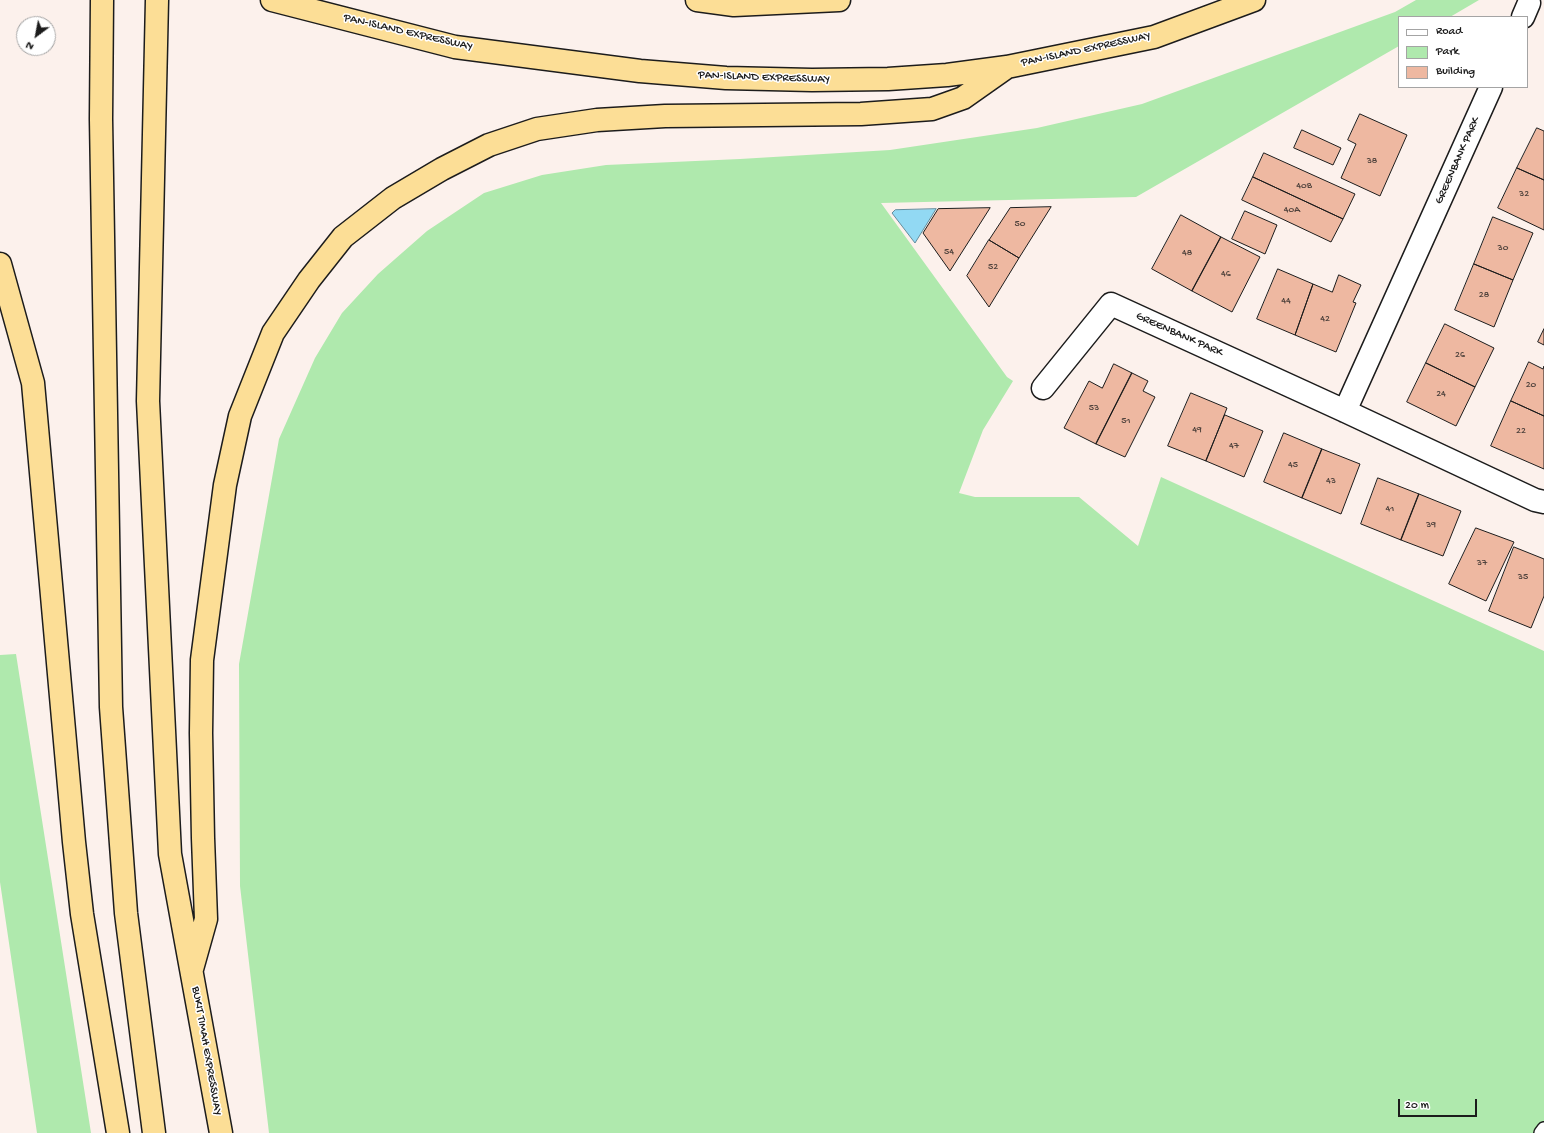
<!DOCTYPE html>
<html>
<head>
<meta charset="utf-8">
<style>
	body { margin:0 }
	#map { position:relative; width:1544px; height:1133px; overflow:hidden; background:#fcf1ec; font-family:"Gochi Hand",sans-serif }
	canvas { display:block }
	.legend { position:absolute; left:1398px; top:16px; width:130px; height:72px; box-sizing:border-box; background:#fff; border:1px solid #a4a4a4; margin:0; padding:5px 7px; list-style:none; font-size:12px; color:#1c1c1c }
	.legend li { display:flex; align-items:center; gap:8px; height:20px }
	.legend b { width:20px; border:1px solid #a4a4a4 }
	.north { position:absolute; left:16px; top:16px; width:40px; height:40px; box-sizing:border-box; background:#fff; border:1px solid #a4a4a4; border-radius:50%; rotate:212deg; font-size:11px; font-weight:700; line-height:16px; text-align:center; color:#1c1c1c }
	.north::after { content:''; display:block; margin:auto; width:14px; height:18px; background:#1c1c1c; clip-path:polygon(50% 0,100% 100%,50% 72%,0 100%) }
	.scale { position:absolute; left:1398px; top:1099px; width:79px; height:18px; box-sizing:border-box; border:2px solid #1c1c1c; border-top:0; padding-left:5px; font-size:12px; line-height:14px; white-space:nowrap; color:#1c1c1c; -webkit-text-stroke:3px #fff; paint-order:stroke }
</style>
</head>
<body>
<div id="map">
<canvas width="1544" height="1133"></canvas>
<ul class="legend">
<li><b style="height:5px;background:#fff"></b>Road</li>
<li><b style="height:11px;background:#afe9ad"></b>Park</li>
<li><b style="height:11px;background:#eeb8a1"></b>Building</li>
</ul>
<div class="north">N</div>
<div class="scale">20 m</div>
</div>
<script>
const c = document.querySelector('canvas').getContext('2d');
c.lineJoin = 'round';
function paint(path, color) { c.fillStyle = color; c.fill(path, 'evenodd'); }
function stroke(path, color, width, dash) { c.strokeStyle = color; c.lineWidth = width; c.lineCap = dash ? 'butt' : 'round'; c.setLineDash(dash || []); c.stroke(path); }
function write(font, color, halo, rows, align = 'center') {
  c.font = font + ' "Gochi Hand",sans-serif'; c.lineWidth = 3; c.setLineDash([]); c.textBaseline = 'middle'; c.strokeStyle = halo; c.fillStyle = color; for (const [text, x, y, turn = 0] of rows) {
    c.save(); c.translate(x, y); c.rotate((+turn || 0) * Math.PI / 180); c.textAlign = isNaN(turn) ? turn : align; if (halo) c.strokeText(text, 0, 0); c.fillText(text, 0, 0); c.restore();
  }
}
paint(new Path2D(`
	M1416,0h63l-29,17h-51v29l-263,151 -255,6 126,174 6,4 -30,49 -24,63 16,4h104l59,49 23,-69 383,174v482h-1275l-29,-247 -1,-222 40,-225 36,-81 27,-45 36,-39 49,-43 57,-38 58,-18 64,-10 134,-6 150,-9 147,-22 105,-24 253,-92z
	M16,654l75,479h-54l-37,-251v-227z`), '#afe9ad');
const water = new Path2D(`
	M936,209l-21,34 -23,-30 3,-3z`);
paint(water, '#92d9f3');
stroke(water, '#638d9d', 1);
const building = new Path2D(`
	M1360,114l47,21 -27,61 -39,-18 15,-34 -8,-4z
	M1537,128l7,3v49l-27,-12z
	M1302,130l39,18 -8,17 -39,-17z
	M1264,153l91,41 -12,25 -90,-42z
	M1517,168l27,12v50l-46,-22z
	M1253,177l90,42 -12,23 -89,-42z
	M1051,207l-32,51 -30,-18 21,-32z
	M990,208l-40,63 -27,-38 15,-24z
	M1245,211l32,14 -12,29 -33,-15z
	M1181,215l40,22 -29,54 -40,-22z
	M1493,217l40,16 -20,47 -39,-16z
	M1221,237l39,20 -28,55 -40,-21z
	M989,240l30,18 -30,49 -22,-31z
	M1474,264l39,16 -19,47 -39,-17z
	M1278,269l35,15 -18,51 -38,-16z
	M1339,275l22,10 -8,17 3,1 -20,49 -41,-17 18,-51 19,8z
	M1445,324l49,24 -19,39 -49,-24z
	M1544,329v16l-6,-3z
	M1529,362l14,7 1,-3v50l-33,-15z
	M1426,363l49,24 -19,39 -49,-24z
	M1114,364l18,9 -36,71 -32,-16 25,-47 13,7z
	M1132,373l16,8 -5,10 12,6 -30,60 -29,-13z
	M1191,393l36,15 -21,53 -38,-15z
	M1511,401l33,15v53l-53,-23z
	M1225,415l38,16 -19,46 -38,-16z
	M1284,433l38,16 -20,49 -38,-16z
	M1322,449l38,15 -19,50 -39,-16z
	M1378,478l41,16 -18,46 -40,-16z
	M1419,494l42,17 -18,45 -42,-16z
	M1476,528l38,14 -28,59 -37,-17z
	M1514,547l30,12v37l-13,32 -42,-17z`);
paint(building, '#eeb8a1');
stroke(building, '#1c1c1c', 1);
const service = new Path2D(`
	M1541,1133l3,-4`);
const minor = new Path2D(`
	M1523,17l6,-14
	M1043,388l68,-84 234,107 190,89 9,2
	M1345,411l146,-324`);
const motorway = new Path2D(`
	M102,0l-1,119 10,588 15,206 28,220
	M157,0l-9,401 22,453 51,279
	M272,0l183,47 185,24 86,7 86,2 76,-1 59,-4 60,-8 147,-30 100,-37
	M697,0l37,5 105,-5
	M0,264l33,119 41,459 8,72 36,219
	M192,969l14,-50 -3,-81 -2,-105 1,-73 23,-175 15,-69 33,-83 36,-53 34,-43 50,-39 49,-29 47,-24 48,-16 60,-9 68,-4 196,-2 71,-5 31,-11 44,-31`);
stroke(service, '#1c1c1c', 16);
stroke(minor, '#1c1c1c', 25);
stroke(motorway, '#1c1c1c', 25);
stroke(service, '#fff', 13);
stroke(minor, '#fff', 22);
stroke(motorway, '#fcde96', 22);
write('10px', '#50433d', null, [
	["38",1372,161],
	["40B",1304,186],
	["32",1524,194],
	["40A",1292,210],
	["50",1020,224],
	["30",1503,248],
	["54",949,252],
	["48",1187,253],
	["52",993,267],
	["46",1226,274],
	["28",1484,295],
	["44",1286,301],
	["42",1325,319],
	["26",1460,355],
	["20",1531,385],
	["24",1441,394],
	["53",1094,408],
	["51",1126,421],
	["49",1197,430],
	["22",1521,431],
	["47",1234,446],
	["45",1293,465],
	["43",1331,481],
	["41",1390,509],
	["39",1431,525],
	["37",1482,563],
	["35",1523,577]
]);
write('12px', '#1c1c1c', '#fff', [
	["PAN-ISLAND EXPRESSWAY",408,33,13],
	["PAN-ISLAND EXPRESSWAY",1086,50,-12],
	["PAN-ISLAND EXPRESSWAY",764,78,2],
	["GREENBANK PARK",1458,161,-66],
	["GREENBANK PARK",1179,335,24],
	["BUKIT TIMAH EXPRESSWAY",206,1051,80]
]);
</script>
</body>
</html>
